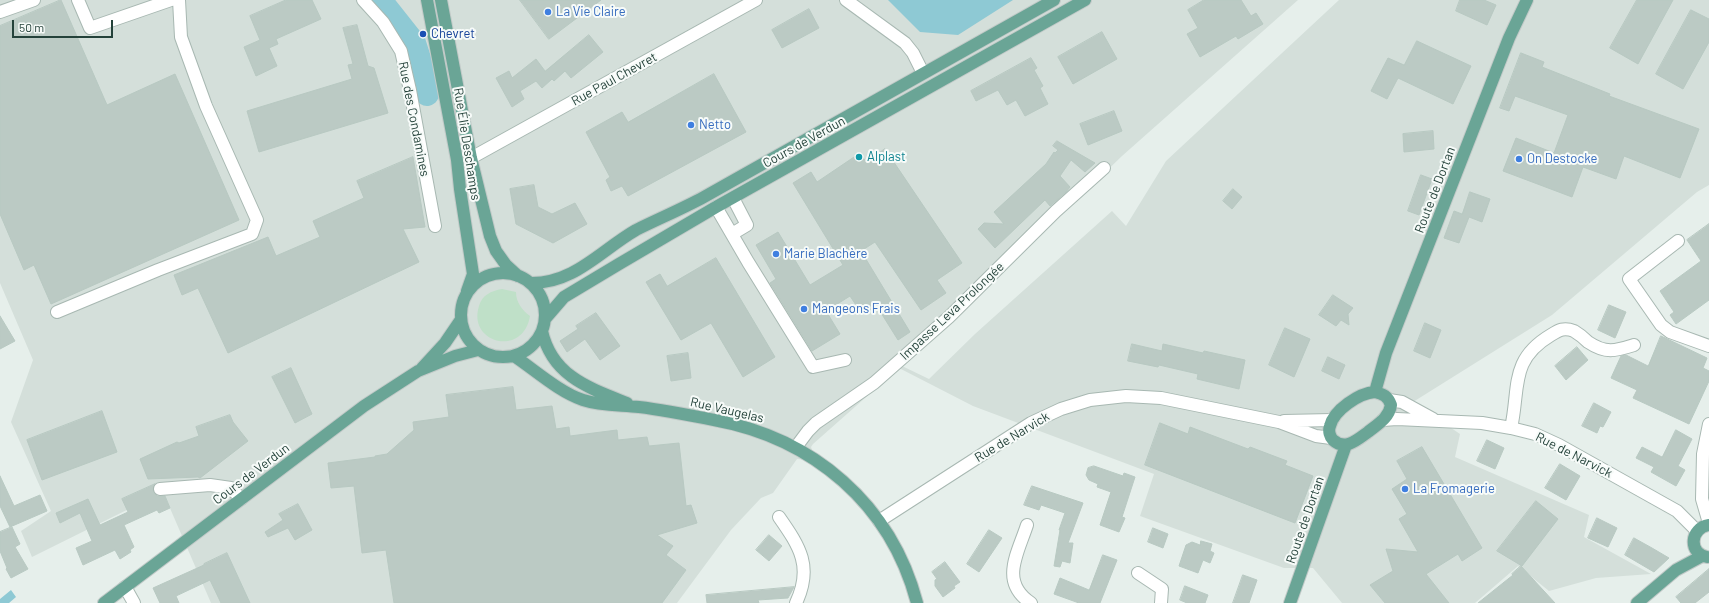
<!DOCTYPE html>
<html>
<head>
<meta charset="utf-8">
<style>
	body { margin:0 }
	#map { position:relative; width:1709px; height:603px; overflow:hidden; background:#e6efeb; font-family:Barlow,sans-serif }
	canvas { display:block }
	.scale { position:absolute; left:12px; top:20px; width:101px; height:18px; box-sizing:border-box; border:2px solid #24423a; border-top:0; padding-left:5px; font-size:12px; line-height:14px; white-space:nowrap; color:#24423a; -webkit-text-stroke:3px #f7fbf9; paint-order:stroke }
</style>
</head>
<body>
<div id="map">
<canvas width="1709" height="603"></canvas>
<div class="scale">50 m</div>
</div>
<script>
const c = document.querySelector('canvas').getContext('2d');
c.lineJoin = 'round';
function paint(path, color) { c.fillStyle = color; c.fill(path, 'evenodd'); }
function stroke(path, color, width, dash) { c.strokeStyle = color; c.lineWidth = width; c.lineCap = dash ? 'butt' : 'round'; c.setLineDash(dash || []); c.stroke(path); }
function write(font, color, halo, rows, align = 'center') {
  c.font = font + ' Barlow,sans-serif'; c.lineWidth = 4; c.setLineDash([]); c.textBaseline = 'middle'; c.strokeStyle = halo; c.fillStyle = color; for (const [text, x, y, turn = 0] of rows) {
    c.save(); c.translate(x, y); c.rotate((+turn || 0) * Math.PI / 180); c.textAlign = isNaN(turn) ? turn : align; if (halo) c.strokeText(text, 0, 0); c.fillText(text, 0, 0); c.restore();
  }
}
paint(new Path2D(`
	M0,0h1298l-176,156 -129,125 -91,85 27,13 46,-45 137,-123 14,15 40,-65 173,-161h370v185l-12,7 -145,123 -139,87 47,32 -5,23 134,58 -5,22 67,37 -55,4 -47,13 -31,-25 -43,37h-133l-29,-35h-29l-144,-52 14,-42 -181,-68 -74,-38 -86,76 -2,3 3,8 -6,5 -11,-1 -24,34 -12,5 -30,32 -54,73h-466l-48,-111 -131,65 -11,-26 30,-20 -40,-89 22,-62 -33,-77z`), '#d4dfda');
paint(new Path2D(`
	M502,289l14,3c0,10 6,18 14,24 -7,42 -63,27 -51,-10 3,-11 12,-15 23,-17z`), '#bfe0c8');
paint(new Path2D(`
	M888,0h125l-55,35 -38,-3z
	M11,590l5,7 -7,6h-9v-4z`), '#8ec9d4');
stroke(new Path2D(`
	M380,0l34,43 7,22 6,29`), '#8ec9d4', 24);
const building = new Path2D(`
	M61,0l46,105 68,-31 64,146 -188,84 -17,-39 -10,5 -24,-56v-188z
	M286,0h26l9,19 -45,20 2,5 -9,4 8,18 -21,10 -12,-29 16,-7 -10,-24z
	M520,0h81l-52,39z
	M1204,0h37l10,16 5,-3 7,11 -25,15 -2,-3 -36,21 -13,-23 11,-6 -10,-18z
	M1460,0h24l12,5 -9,20 -31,-14z
	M1637,0h36l-35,64 -28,-16z
	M809,9l10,19 -37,20 -10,-18z
	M1691,10l18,9v23l-26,47 -27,-15z
	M357,25l11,41 6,2 14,45 -129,39 -12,-41 105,-32 -4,-14 5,-1 -10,-36z
	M1102,32l15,27 -44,25 -15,-27z
	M589,35l14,17 -32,26 -6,-7 -11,10 -2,-2 -10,9 -6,-7 -16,10 4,8 -12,8 -16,-29 13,-7 3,7 24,-19 9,12z
	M1417,41l54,25 -18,38 -55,-26 -11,21 -16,-8 17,-33 16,7z
	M1521,53l23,9 -2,5 68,27 -1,2 90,33 -19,49 -56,-22 -8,23 -33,-12 -11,30 -69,-26 13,-33 38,15 14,-38 -53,-19 -6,15 -9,-3z
	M1031,58l6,10 -3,2 9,16 -3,2 8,16 -23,12 -9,-16 -9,5 -9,-15 -22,11 -5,-10z
	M714,74l32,58 -118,64 -6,-10 -11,5 -5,-11 4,-3 -24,-45 36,-20 6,10z
	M1114,111l8,20 -34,14 -8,-21z
	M1433,131l1,18 -30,3 -1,-18z
	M1057,141l38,22 -10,9 -14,-12 -11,16 10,11 -4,5 -16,14 -5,-6 -50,48 -17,-19 6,-6 20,1 -10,-12 52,-48 8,-12 1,1 3,-3 -5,-4z
	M885,149l77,114 -25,17 9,13 -25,17 -46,-68 -14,9 49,81 -12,8 -20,-32 -6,4 -6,-9 -8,5 -8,-12 -24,15 14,23 -28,17 -42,-68 6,-4 -20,-34 22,-13 32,53 33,-20 -50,-82 18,-11 6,10 43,-29 6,9z
	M413,157l12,70 -22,2 16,33 -191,91 -30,-65 -16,7 -8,-20 94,-38 8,19 44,-19 -7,-16 51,-23 -7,-17z
	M1421,175l11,4 -13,36 -11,-4z
	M534,185l4,22 14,7 23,-11 12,21 -34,19 -37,-19 -6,-35z
	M1233,189l9,8 -10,12 -9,-8z
	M1470,192l20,7 -8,23 -13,-5 -10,26 -15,-5 10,-27 8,3z
	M1709,224v76l-33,24 -6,-9 4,-3 -14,-21 41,-30 -14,-21z
	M716,258l59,99 -32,20 -32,-54 -30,17 -35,-58 14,-8 7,12z
	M1333,295l20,13 -5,6 1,11 -8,-5 -5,6 -17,-11z
	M1609,305l17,7 -11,26 -17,-8z
	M596,313l24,33 -20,14 -15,-21 -18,13 -7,-11 18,-12 -2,-3z
	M0,316l15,25 -15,8z
	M1425,323l16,7 -11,28 -16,-7z
	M1285,328l25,11 -16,38 -25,-12z
	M1661,336l46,22 -4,10 6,3v10l-20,43 -56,-26 4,-8 -26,-12 10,-22 5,-1 22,11z
	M1132,344l30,7 1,-7 40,9 1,-2 41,9 -6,29 -42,-10 1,-5 -39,-9 -1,2 -30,-6z
	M1577,347l11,13 -22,20 -11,-14z
	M688,353l3,25 -20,3 -4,-25z
	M1328,357l17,8 -6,14 -17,-8z
	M291,368l21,46 -17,9 -23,-46z
	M513,387l3,23 36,-4 4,23 13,-2 1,9 47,-6 1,10 29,-3 2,9 30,-3 7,63 5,-1 6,18 -40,12 16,11 -7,9 20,15 -24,33h-268l-8,-53 -24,3 -8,-67 -23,2 -3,-25 47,-6v-1l12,-2 27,-24 -1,-8 36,-5 -3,-22z
	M1594,403l17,9 -8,15 -3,-1 -3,7 -15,-7z
	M102,411l15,41 -75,28 -15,-40z
	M230,415l3,7 15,19 -48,37 -2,-1 -50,2 -8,-20 37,-17 2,1 20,-7 -3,-9z
	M1160,423l28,11 2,-7 58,22 2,-2 37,14 -2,4 28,11 -18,47 -150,-58z
	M1676,430l16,9 -14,27 7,4 -9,16 -25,-14 3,-5 -18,-9 6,-11 20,10z
	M1487,440l17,8 -9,21 -18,-8z
	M1422,447l60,101 -20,13 -4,-7 -32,20 23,29h-64l-15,-18 23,-14 -7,-22 32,3 -19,-33 8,-5 -15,-25 15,-10 -10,-18z
	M1560,464l20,12 -14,24 -21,-12z
	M1094,466l29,10 1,-3 11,4 -13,40 3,1 -6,14 -19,-7 11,-33 -14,-5 1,-3 -9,-4 -3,-5 2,-7z
	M0,476l14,30 26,-11 7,16 -37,16 -10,-21z
	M155,484l-2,5 1,4 3,3h8l5,12 -11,5 -2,-3 -33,15 10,22 -4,3 1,2 -11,7 -5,-9 -32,15 -7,-17 16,-7 -12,-28 -20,10 -4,-10 32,-14 12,26 28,-13 -6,-13z
	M1032,486l51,17 -15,40h5l-3,20 -8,-2 -2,6 -6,-1 6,-36h-1l6,-17 -24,-8 -2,5 -15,-5z
	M1536,501l22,18 -36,47 -25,-15z
	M298,504l14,26 -17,10 -7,-12 -20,9 -3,-5 18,-12 -4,-6z
	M1597,518l20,10 -9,19 -20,-9z
	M12,527l8,17 -5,3 13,22 -17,9 -5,-9 1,-1 -7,-17v-19z
	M1153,528l15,6 -5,14 -15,-6z
	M989,530l13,8 -23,34 -12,-8z
	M769,535l13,11 -13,15 -13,-11z
	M1634,538l18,10 17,10 -15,14 -29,-17z
	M1201,541l11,3 -2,7 4,2 -4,10 -7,-3 -5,13 -19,-7 7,-21 6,-3 8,3z
	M227,553l23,50h-29l-11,-23 -34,16 3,7h-19l-7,-15 51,-23v-1z
	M1103,555l14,5 -17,43h-21l-25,-9 6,-16 29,12z
	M945,562l15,20 -6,4 1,2 -12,9 -8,-11v-6l2,-1 -5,-7z
	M1521,566l34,37h-77l35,-28 -1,-1z
	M1709,569v23l-14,11h-14l-5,-6z
	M1243,575l14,5 -8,23h-16z
	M1185,586l23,9 -3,8h-18l-7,-3z
	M794,587l-6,11 -30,2 1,3h-52l-1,-8z`);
paint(building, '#bbcac4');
stroke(building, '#b8c9c2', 1);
const minor = new Path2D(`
	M78,0l12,28 81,-28
	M363,0l20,22 18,29 9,39 25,136
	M846,0l59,43 8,10 10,20
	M0,12l34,-12
	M471,158l285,-158
	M716,207l32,55 65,105 32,-7
	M732,234l15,-9 -14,-27
	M1678,241l-49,38 32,46 9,7 39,14
	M57,312l101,-42 94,-36 5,-14 -51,-114 -25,-69 -2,-37
	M1389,400l13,2 31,17
	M1383,420l14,-1 85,4 29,5 24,6 24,11 118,66 20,20
	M1284,421l48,-1
	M1709,424l-6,30 -1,45 7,24
	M1511,428c9,-40 -2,-68 40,-93 8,-5 13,-8 23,-4 5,3 10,7 14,11 18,12 27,9 46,3
	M796,447l12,-16 8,-8 58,-40 75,-66 107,-106 48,-43
	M160,489l50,-4 21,3 10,11
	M779,517c21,30 34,50 17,86
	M879,521l152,-98 30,-14 29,-9 36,-4 35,2 118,24 37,14 15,2
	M1027,525c-9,28 -28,57 4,78
	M1138,573l24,16 -1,14
	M125,587l9,16`);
const major = new Path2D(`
	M427,0l30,160 3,29 13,85 -6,17
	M441,0l30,158 19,78 6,15 10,14 12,11
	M461 315a42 42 0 1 1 84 0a42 42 0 1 1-84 0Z
	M530,283c44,1 71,-33 106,-53 22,-11 46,-21 68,-33 117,-65 233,-132 350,-197
	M545,319l19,-22 55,-33 97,-57 369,-207
	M542,331c10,45 47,57 85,72
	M514,356c21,14 45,36 69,44 18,6 37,5 56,7 25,3 50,8 75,13 99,18 177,84 203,183
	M422,368l23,-25 15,-22
	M1375,392l11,-39 123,-315 18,-38
	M1375,392c8,2 13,4 16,13 -2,13 -13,19 -23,27 -11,8 -23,19 -35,8 -3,-3 -5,-9 -3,-14 4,-16 29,-33 45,-34z
	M1707,557c-19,-4 -17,-29 2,-32
	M104,603l260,-197 54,-35 37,-15 23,-6
	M1290,603l56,-158
	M1637,603l39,-33 26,-14`);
stroke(minor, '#a8b8b2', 14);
stroke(major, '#c2cac8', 14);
stroke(minor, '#fff', 12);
stroke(major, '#6aa596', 12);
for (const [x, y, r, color] of [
	[548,12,4,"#3f7fe0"],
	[423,34,4,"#1a4fb4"],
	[691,125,4,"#3f7fe0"],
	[859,157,4,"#0f9aa8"],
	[1519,159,4,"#3f7fe0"],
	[776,254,4,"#3f7fe0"],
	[804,309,4,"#3f7fe0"],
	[1405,489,4,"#3f7fe0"]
]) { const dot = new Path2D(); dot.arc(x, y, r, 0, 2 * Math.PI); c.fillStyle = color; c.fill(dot); stroke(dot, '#f7fbf9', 1.5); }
write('13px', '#366cbe', '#f7fbf9', [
	["La Vie Claire",556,12],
	["Netto",699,125],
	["On Destocke",1527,159],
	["Marie Blachère",784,254],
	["Mangeons Frais",812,309],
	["La Fromagerie",1413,489]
], 'left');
write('13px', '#164399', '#f7fbf9', [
	["Chevret",431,34]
], 'left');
write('13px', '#24423a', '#f7fbf9', [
	["Rue Paul Chevret",614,79,-29],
	["Rue des Condamines",414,119,79],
	["Cours de Verdun",804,142,-29],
	["Rue Élie Deschamps",467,144,81],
	["Route de Dortan",1435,190,-69],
	["Impasse Leva Prolongée",952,311,-43],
	["Rue Vaugelas",727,410,13],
	["Rue de Narvick",1012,437,-31],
	["Rue de Narvick",1574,455,27],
	["Cours de Verdun",251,474,-37],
	["Route de Dortan",1305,520,-71]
]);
write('13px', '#0d838f', '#f7fbf9', [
	["Alplast",867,157]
], 'left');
</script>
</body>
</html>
